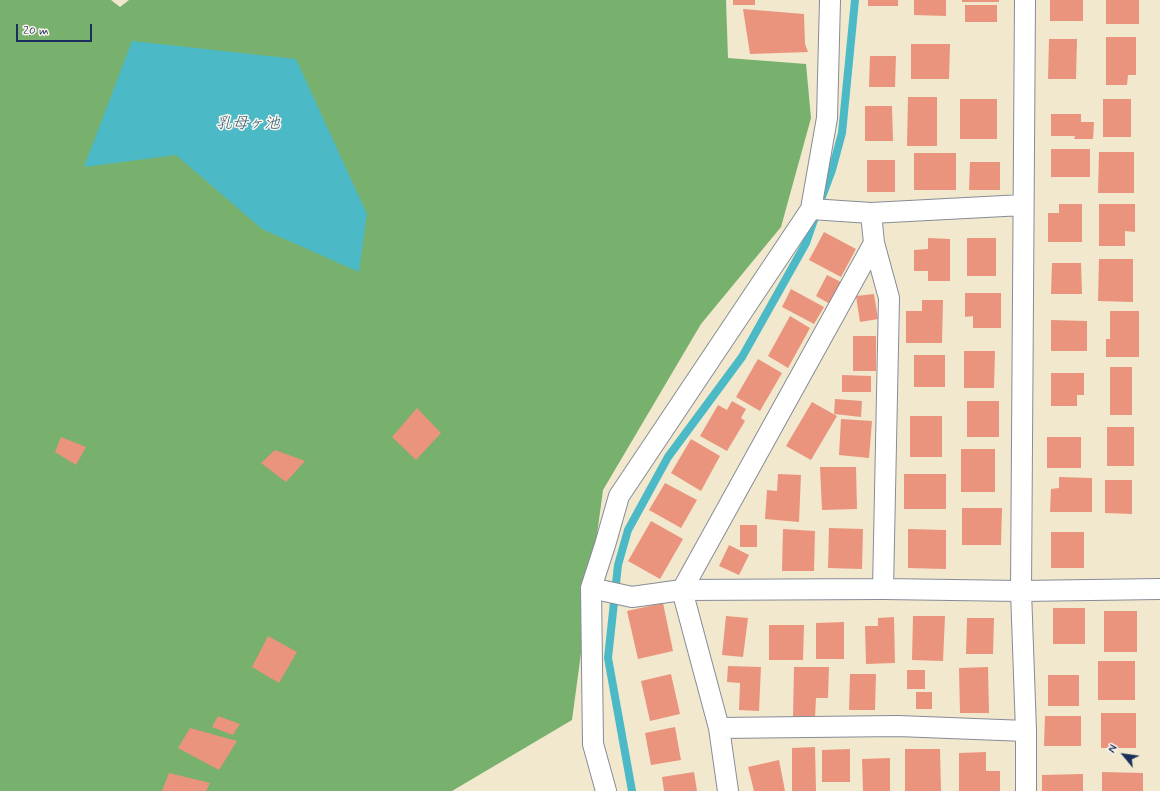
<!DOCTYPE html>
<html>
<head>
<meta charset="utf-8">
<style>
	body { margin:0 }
	#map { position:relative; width:1160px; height:791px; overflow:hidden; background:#f2e8ce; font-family:Mynerve,sans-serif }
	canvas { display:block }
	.north { position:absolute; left:1104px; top:735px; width:40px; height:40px; -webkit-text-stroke:3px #fbf7ec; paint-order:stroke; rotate:299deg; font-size:11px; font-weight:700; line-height:16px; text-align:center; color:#1b2f5e }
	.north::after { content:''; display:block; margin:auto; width:14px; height:18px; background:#1b2f5e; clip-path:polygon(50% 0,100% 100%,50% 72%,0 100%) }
	.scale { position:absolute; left:16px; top:24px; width:76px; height:18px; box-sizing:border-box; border:2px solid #1b2f5e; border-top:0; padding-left:5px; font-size:12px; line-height:14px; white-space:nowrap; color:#1b2f5e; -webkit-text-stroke:3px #fbf7ec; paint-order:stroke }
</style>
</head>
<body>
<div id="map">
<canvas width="1160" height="791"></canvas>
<div class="north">N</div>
<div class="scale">20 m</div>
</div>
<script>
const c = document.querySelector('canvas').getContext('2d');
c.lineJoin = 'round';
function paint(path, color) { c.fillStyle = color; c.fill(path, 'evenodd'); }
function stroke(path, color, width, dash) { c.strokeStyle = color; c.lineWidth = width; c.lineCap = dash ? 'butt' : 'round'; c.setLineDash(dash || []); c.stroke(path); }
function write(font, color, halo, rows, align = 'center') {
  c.font = font + ' Mynerve,"Klee One",sans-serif'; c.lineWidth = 3; c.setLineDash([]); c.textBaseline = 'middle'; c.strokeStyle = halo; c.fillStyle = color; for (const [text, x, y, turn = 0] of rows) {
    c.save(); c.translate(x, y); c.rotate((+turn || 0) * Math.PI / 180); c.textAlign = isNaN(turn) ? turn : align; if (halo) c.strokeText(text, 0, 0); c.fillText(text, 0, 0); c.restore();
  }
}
paint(new Path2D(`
	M0,0h111l9,7 9,-7h597l2,58 78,6 5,54 -30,109 -80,97 -98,166 -31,230 -120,71h-452z`), '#78b06e');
paint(new Path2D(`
	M132,41l164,18 71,155 -8,58 -97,-43 -86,-74 -92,12z`), '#4cb9c7');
stroke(new Path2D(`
	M820,202l12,-32 10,-37 13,-133
	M632,791l-24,-133 10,-93 10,-35 40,-73 74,-100 64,-114 9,-26`), '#4cb9c7', 8);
paint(new Path2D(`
	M733,0h22v5h-22z
	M868,0h30v6h-30z
	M914,0h32v16l-32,-1z
	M962,0h37v2h-37z
	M1050,0h33v21h-33z
	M1106,0h33v24h-33z
	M965,5h32v17h-32z
	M743,9l61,5 1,30 3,8 -58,2z
	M1106,37h30v38h-8l-1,10h-21z
	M1049,39h28l-1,40h-28z
	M911,44h39l-1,35h-38z
	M870,56h26l-1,31h-26z
	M908,97h29v49h-30z
	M960,99h37v40h-37z
	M1103,99h28v38h-28z
	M865,106h27l1,35h-28z
	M1051,114h30v8h13l-1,17h-19l1,-3h-24z
	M1051,149h39v28h-39z
	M1099,152h35v41h-36z
	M914,153h42v37h-42z
	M867,160h28v32h-28z
	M970,162h30v28h-31z
	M1059,204h23v38h-34v-29h11z
	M1099,204h36v28l-10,-1v15h-26z
	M824,232l32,17 -15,28 -32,-17z
	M928,238l22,1v42h-22v-10h-14v-21l14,-1z
	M967,238h29v38h-29z
	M1099,259h34v43l-35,-1z
	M1052,263h29l1,31h-31z
	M827,275l14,7 -11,22 -14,-8z
	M791,289l33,18 -10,17 -32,-17z
	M965,293h36v35h-28v-12l-8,1z
	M874,294l4,25 -18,3 -4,-26z
	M922,300h21l-1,43h-36v-32h16z
	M1110,311h29v46h-33v-18h4z
	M790,316l20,12 -22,40 -20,-12z
	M1051,320l36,1v30h-36z
	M853,336h23v35h-23z
	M964,351h31l-1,37h-30z
	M914,355h31v32h-31z
	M758,359l24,14 -22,38 -24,-14z
	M1110,367h22v48h-22z
	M1051,373h33v22h-7v11h-26z
	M842,375l29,1v16h-29z
	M835,399l27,2 -1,16 -27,-3z
	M732,401l14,8 -5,9 4,3 -18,30 -27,-15 18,-31 9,5z
	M967,401h32v36h-32z
	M812,402l25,14 -26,44 -25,-14z
	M417,408l24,25 -25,27 -24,-23z
	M910,416h32v41h-32z
	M841,419l31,2 -3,37 -30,-3z
	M1107,427h27v39h-27z
	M61,437l25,10 -10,18 -21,-13z
	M1047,437h34v31h-34z
	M691,439l29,17 -19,35 -30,-18z
	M961,449h34v43h-34z
	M275,450l30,11 -19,21 -25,-19z
	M820,467h36l1,42 -35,1z
	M778,474l23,1 -2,47 -34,-3 2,-29 10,1z
	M904,474h42v35h-42z
	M1059,477l33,1v34h-42l1,-23 8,-1z
	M1105,480h27v34l-27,-1z
	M665,483l32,17 -16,28 -32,-18z
	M962,508h40l-1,37h-39z
	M651,521l32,18 -23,40 -32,-18z
	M740,525h17v22h-17z
	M829,528l34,1 -1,40 -34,-1z
	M783,529l32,2 -1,40h-32z
	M908,529l38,1v39l-38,-1z
	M1051,532h33v36h-33z
	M729,545l20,10 -10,20 -20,-9z
	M663,603l10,48 -35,8 -11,-48z
	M1053,608h32v36h-32z
	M1104,611h33v41h-33z
	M726,616l22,2 -5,39 -21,-2z
	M913,616h32l-2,45 -31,-1z
	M894,617l1,46 -29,1 -1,-38h13v-8z
	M967,618h27l-1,36h-27z
	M844,622v37h-28v-36z
	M769,625h35l-1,35h-34z
	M268,636l29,16 -18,31 -27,-16z
	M1098,661h37v39h-37z
	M728,666l33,1 -2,44 -20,-1 1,-27 -13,-1z
	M794,667h35l-1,31h-12l-1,20 -22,-1z
	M988,667l1,46h-29l-1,-45z
	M907,670h18v19h-18z
	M671,674l9,40 -30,7 -9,-40z
	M850,674h26l-1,36h-26z
	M1048,675h31v31h-31z
	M916,692h16v17h-16z
	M1101,713h35v35h-35z
	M218,716l22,8 -7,11 -21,-8z
	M1045,716h36v30h-37z
	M675,727l6,33 -30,5 -6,-32z
	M190,728l47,13 -18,29 -41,-22z
	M815,747l1,44h-24v-43z
	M850,749v33h-28v-32z
	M905,749h35l1,42h-36z
	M986,752v19h14v20h-41v-38z
	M890,758v33h-27l-1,-32z
	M779,760l6,31h-31l-6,-24z
	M694,772l3,19h-33l-2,-14z
	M1102,772l41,1v18h-41z
	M169,773l41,10 -4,8h-44z
	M1083,774v17h-41v-16z`), '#ea947d');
const street = new Path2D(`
	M1025,0l-4,591 5,140v60
	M811,209l60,4 152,-8
	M874,243l15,55 -6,291
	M591,588l41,9 50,-7 201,-1 138,2 139,-2
	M719,728l179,-2 128,5
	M606,791l-13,-47 -2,-156 14,-43 14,-49 192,-287 16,-91 3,-118
	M728,791l-9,-63 -37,-138 192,-347 -3,-30`);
stroke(street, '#868c96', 22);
stroke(street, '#fff', 20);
write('italic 16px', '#2a587e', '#fbf7ec', [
	["乳母ヶ池",248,125]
]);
</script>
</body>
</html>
